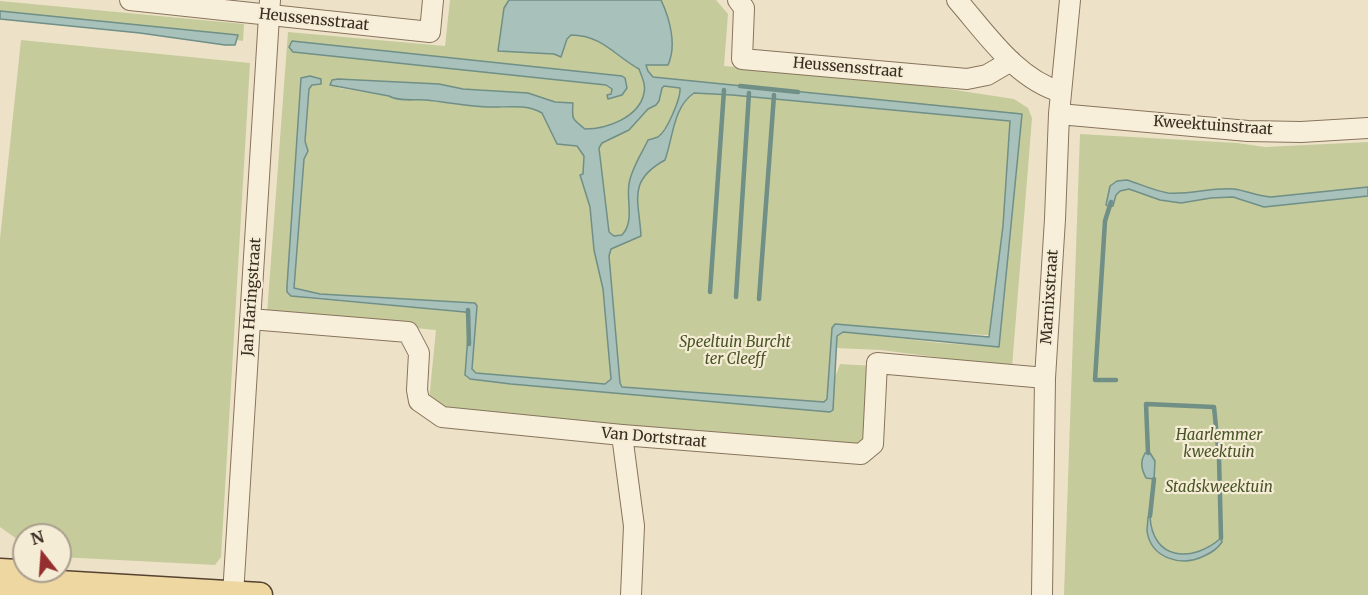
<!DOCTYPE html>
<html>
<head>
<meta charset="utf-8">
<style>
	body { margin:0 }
	#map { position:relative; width:1368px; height:595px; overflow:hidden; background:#ede2c7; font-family:Merriweather,serif }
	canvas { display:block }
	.north { position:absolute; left:12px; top:523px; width:60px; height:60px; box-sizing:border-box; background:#f5ecd6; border:2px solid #aa9f8d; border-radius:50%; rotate:343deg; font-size:16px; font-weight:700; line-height:24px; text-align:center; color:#392c20 }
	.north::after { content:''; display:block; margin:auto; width:21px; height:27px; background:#952f2f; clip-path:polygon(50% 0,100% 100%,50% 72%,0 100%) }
</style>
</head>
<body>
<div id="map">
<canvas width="1368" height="595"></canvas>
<div class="north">N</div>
</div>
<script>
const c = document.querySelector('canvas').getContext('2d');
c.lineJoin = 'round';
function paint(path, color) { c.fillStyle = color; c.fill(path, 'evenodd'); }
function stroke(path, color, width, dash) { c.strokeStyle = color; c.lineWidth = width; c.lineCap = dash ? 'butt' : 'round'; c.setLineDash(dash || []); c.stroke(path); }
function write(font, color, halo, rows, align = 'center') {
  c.font = font + ' Merriweather,serif'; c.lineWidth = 4.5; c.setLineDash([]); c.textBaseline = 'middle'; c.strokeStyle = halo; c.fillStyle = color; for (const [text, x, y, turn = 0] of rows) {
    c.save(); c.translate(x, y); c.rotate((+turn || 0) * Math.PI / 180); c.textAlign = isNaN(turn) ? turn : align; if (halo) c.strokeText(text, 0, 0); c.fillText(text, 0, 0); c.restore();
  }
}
paint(new Path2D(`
	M450,0h59l-5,8 50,46 5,3c6,-6 5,-15 12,-22 31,1 43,21 68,34 3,8 7,16 5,24 -6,25 -37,36 -59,36l-13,-10v-11l-9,-6h-8l-16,-5 -49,-7 -27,-1 -24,-5 -107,-4 7,8 50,8c10,6 26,3 37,4 20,2 40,6 61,7 19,1 37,-4 55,6l15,31 20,2 7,10 -1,18 -3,2 3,3 7,28 4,43 9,39 8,90 -6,5 -129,-11 -4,-4 3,-66 -155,-9 -26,-6 10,-129 4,-8 -3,-10 4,-52 6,-6 5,1v-5l-19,-1 -14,214 4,4 22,3 152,13 4,3v7l-4,53 2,3 44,6 319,28 3,-2 1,-30 6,-16 34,2 -10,71 -8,10 -422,-37 -5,-10 7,-70 -169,-16 21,-282 157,14zM292,41l330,35 5,7 -5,12 -14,4 4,-10 -6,-4 -312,-33 -5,-4z
	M661,0h55l12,14 -4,52 159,13 131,20 14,9 4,10 -20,249 -131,-17 -45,-2 1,-12 6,-4 98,11 58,4 22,-233 -368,-37 -5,-6 -1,-6h21c9,-18 1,-47 -7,-65z
	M0,1l244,23 -1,17 -6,-1 1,-5 -238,-24z
	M21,40l229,23 -29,494 -6,8 -155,-8v-22h-36v9l-24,-17v-288z
	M664,86l16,2c2,30 -40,66 -50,93 -7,17 7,39 -7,54l-9,1 -5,-4 -10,-84 3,-5 27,-13 19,-21 8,-4 3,-4 3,-13z
	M694,93l38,2 278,26 -7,105 -13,109 -54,-2 -101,-9 -3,4 -5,71 -3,3 -202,-15 -2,-4 -11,-127 2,-7 30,-13c-2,-36 -14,-55 24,-76 8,-23 8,-53 29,-67z
	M1080,134l157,9 28,4 103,-5v453h-304z`), '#c5cb9b');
const water = new Path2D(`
	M509,0h152c9,19 16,46 7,65h-22l2,6 5,6 369,37 -23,233 -156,-15 -6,4 -4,74 -3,2 -319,-28 -41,-5 -5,-4 4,-53v-7l-4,-3 -174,-16 -4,-4v-6l14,-208 9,-2 11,3v5l-9,1 -3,4 -4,52 3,10 -4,8 -10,129 26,6 155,9 2,3 -5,63 4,4 129,11 6,-5 -8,-90 -9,-39 -4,-43 -10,-32 3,-1 1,-18 -7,-10 -20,-2 -15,-31c-18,-10 -36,-5 -55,-6 -21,-1 -41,-5 -61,-7 -11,-1 -27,2 -37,-4l-59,-11 2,-5 6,-1 101,5 24,5 65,4 27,9 18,1c-1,16 -2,15 12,26 21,0 54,-11 59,-36 2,-8 -2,-16 -5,-24 -24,-13 -37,-34 -68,-34l-4,4 -6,18 -7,-3 -56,-3 6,-43zM664,86l16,2c1,10 -13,43 -22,49 -3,1 -6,2 -10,3 -6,13 -17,29 -19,44 -3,16 6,37 -7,51l-8,1 -5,-4 -10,-84 3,-5 27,-13 19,-21 8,-4 3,-4 3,-13zM694,93l38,2 278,26 -7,105 -14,111 -154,-13 -3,4 -5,71 -3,3 -202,-15 -2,-4 -11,-127 2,-7 30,-13c-2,-36 -14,-55 24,-76 8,-22 8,-53 29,-67z
	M0,11l238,24 -3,10h-10l-85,-12 -140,-14z
	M292,41l330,35 3,2 2,10 -5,7 -14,4 -1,-4 4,-1 1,-5 -6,-4 -313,-33 -4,-5z
	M1127,180c13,4 28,11 41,13 22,2 44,-6 66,-4 13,2 24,7 37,8l97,-10v9l-104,11 -31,-10 -22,1 -30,5 -21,-3 -31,-11 -9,2 -4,4 -3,11 -4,1 -3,-2 4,-19 7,-5z
	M1145,453h5l5,8 -1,18 -8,-1c-5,-10 -6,-16 -1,-25z
	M1150,516c2,45 43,47 71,22l1,4c-4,6 -11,11 -18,14 -22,11 -53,3 -57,-25 0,-4 1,-10 1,-14z`);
paint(water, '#a8c1ba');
stroke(water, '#6f8f87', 1.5);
stroke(new Path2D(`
	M740,86l58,6
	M1111,202l-6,19 -10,159h21
	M710,292l14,-202
	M736,297l13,-204
	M759,299l15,-204
	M468,310l1,34
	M1148,453l-2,-49 68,3 5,51 2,80
	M1150,516l4,-37`), '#6f8f87', 4.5);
const minor = new Path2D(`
	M130,0l300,32 3,-32
	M738,0l6,8 -2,51 225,20 20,-4 24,-14
	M957,0c29,33 59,79 104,92
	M1059,114l189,17 53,1 67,-4
	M250,319l158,13 11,21 -2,37 2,11 23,16 180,18 239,19 12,-10 4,-81 168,15
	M622,435l12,91 -3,69
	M233,595l37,-595
	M1042,595l3,-217 10,-159 4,-105 11,-114`);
const major = new Path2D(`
	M0,571l18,1 31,8
	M0,590l59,-7 201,12`);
stroke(minor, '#88745d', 22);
stroke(major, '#564231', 27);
stroke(minor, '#f8efda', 20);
stroke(major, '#eed7a1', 24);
write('15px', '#392c20', '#f5ecd6', [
	["Heussensstraat",314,20,6],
	["Heussensstraat",848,68,5],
	["Kweektuinstraat",1213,126,4],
	["Jan Haringstraat",252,297,-86],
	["Marnixstraat",1050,297,-86],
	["Van Dortstraat",654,438,5]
]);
write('italic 15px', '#495527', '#f5ecd6', [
	["Speeltuin Burcht",735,343],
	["ter Cleeff",735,360],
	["Haarlemmer",1219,436],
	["kweektuin",1219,453],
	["Stadskweektuin",1219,488]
]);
</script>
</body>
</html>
